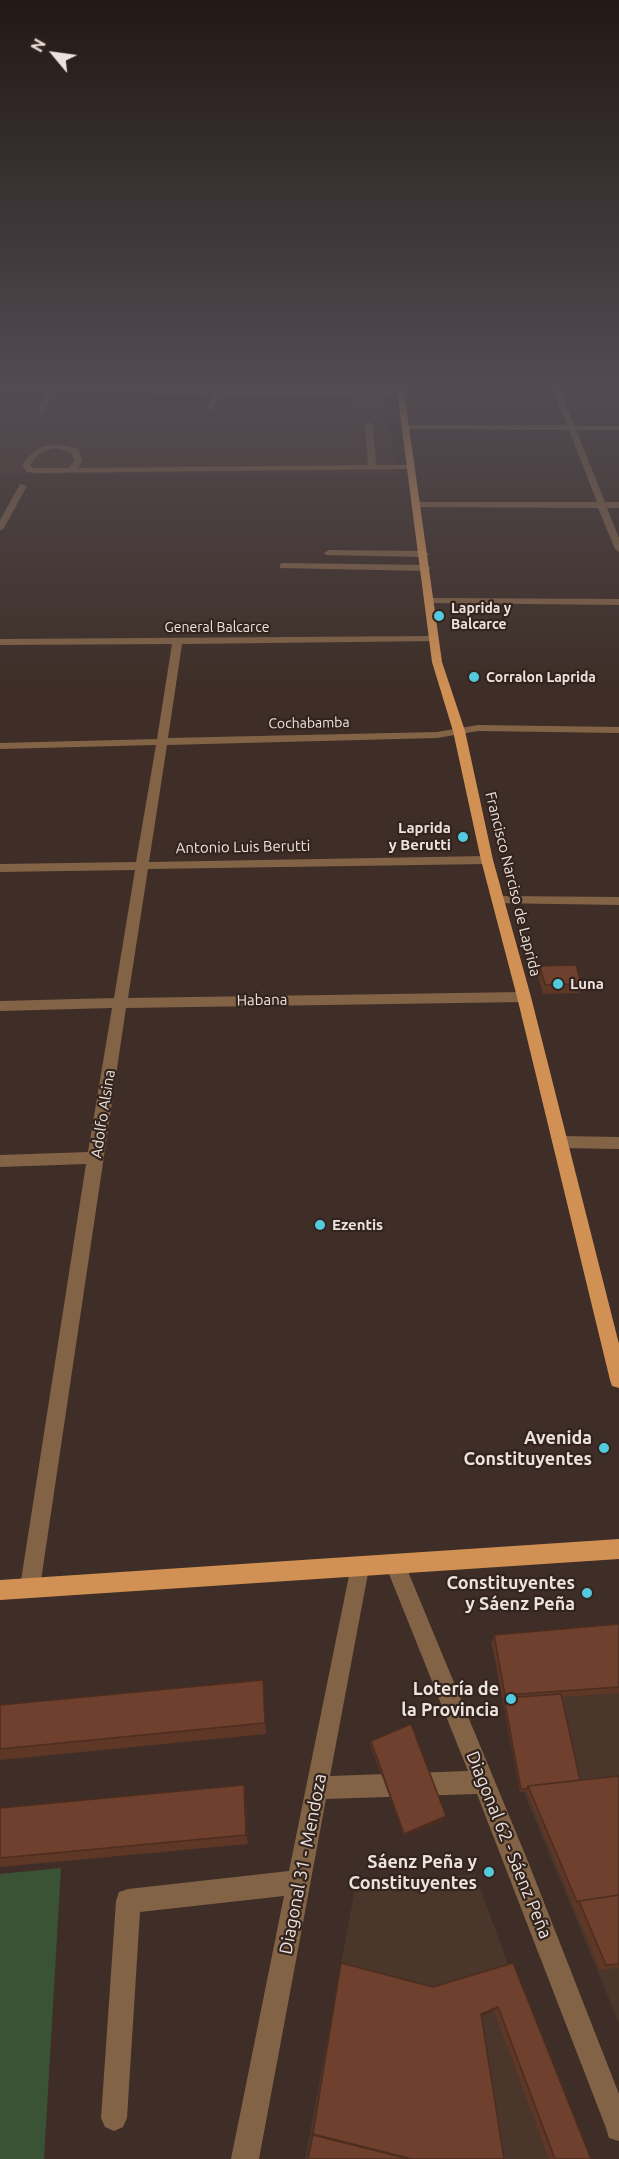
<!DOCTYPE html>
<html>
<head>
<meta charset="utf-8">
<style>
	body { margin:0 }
	#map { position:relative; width:619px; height:2159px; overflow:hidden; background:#3e2e27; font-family:Ubuntu,sans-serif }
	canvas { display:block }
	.north { position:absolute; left:24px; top:24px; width:60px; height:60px; -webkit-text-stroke:4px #33241e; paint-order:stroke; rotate:299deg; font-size:16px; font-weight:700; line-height:24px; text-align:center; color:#ede3de }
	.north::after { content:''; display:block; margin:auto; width:21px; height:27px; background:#ede3de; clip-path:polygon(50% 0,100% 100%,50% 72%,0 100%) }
</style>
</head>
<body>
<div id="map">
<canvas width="619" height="2159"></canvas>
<div class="north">N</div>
</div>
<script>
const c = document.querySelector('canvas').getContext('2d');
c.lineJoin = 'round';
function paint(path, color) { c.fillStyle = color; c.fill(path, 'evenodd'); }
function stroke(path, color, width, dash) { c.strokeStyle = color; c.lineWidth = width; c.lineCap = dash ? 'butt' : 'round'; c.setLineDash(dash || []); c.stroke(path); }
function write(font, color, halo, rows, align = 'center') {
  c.font = font + ' Ubuntu,sans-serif'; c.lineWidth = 4.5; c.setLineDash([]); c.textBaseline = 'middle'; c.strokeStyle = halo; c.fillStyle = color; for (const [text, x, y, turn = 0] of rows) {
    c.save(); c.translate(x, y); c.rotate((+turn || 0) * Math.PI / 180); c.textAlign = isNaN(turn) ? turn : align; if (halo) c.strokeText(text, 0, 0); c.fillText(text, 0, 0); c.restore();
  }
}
paint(new Path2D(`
	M386,410l11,65 -397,-1v-61z
	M619,1635v388l-99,-240 -29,-141z
	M475,1875l106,284h-276l51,-276z`), '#4b362c');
paint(new Path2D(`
	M61,1868l-17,291h-44v-285z`), '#395334');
paint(new Path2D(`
	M0,391h400l4,2 -4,2h-180l-6,14 -4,2 -4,-2 7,-14 -162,-1 -5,16 -4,2 -4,-2 6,-16h-44z
	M553,391h8l13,35h45v4h-43l29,72h14v6h-12l12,30v14l-4,-3 -17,-41 -184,-1v-4l3,-1h180l-28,-72 -163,-1 -4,-2 4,-2h161z
	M369,422l4,2 3,41h38v4l-376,4 -11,-1 -5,-7c15,-22 31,-24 56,-16l4,12 -4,7 290,-3 -3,-41zM53,448l18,4 3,9 -5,7h-36l-3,-3 9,-11z
	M20,484l7,2 -23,42 -4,3v-11z
	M329,550l95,1 5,3 -5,3 -98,-2 -2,-2z
	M283,563l143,2 5,3 -5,3 -146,-3v-4z
	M430,598l189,1v6l-192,-2v-4z
	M434,636l4,1v4l-256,3 -14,94 269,-6 41,-7 141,2v6l-141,-2 -41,7 -270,7 -18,117 338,-6 6,4 -6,4 -339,5 -20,129 396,-6 7,5 -7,5 -398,6 -86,579 -3,7 -7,3 -7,-3 -3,-7 66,-423 -86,3v-12l88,-3 24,-144 -112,3v-10l114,-3 21,-128 -135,2v-8l136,-2 20,-117 -156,4v-6l157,-4 15,-95 -172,1v-6z
	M498,896l121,1v8l-126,-2 -1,-3z
	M560,1136l59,1v12l-59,-1 -6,-2 -2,-4 2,-4z
	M395,1554l7,3 125,302 92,235v47l-10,-3 -3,-10 -129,-334 -151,5 -67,360h-28l53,-263 -144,16 -13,206 -4,9 -9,4 -9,-4 -4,-9 15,-217 3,-9 9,-3 161,-18 63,-310 7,-3 7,3 3,7 -39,208 138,-5 -83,-207 3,-7z`), '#836346');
paint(new Path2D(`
	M397,391h7l38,271 23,69 28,129 38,137 88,347v44l-7,-2 -2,-6 -93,-383 -36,-137 -28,-129 -21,-69z
	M619,1539v20l-619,41v-20z`), '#d29154');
paint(new Path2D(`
	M352,398l33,4 -1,7 -32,1z
	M540,966l41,18 -2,9 -36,1 -5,-19z
	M619,1624v69l-57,4 18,83 39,-4v192l-19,2 -74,-179 -6,1 -28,-150 2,-7z
	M263,1680l3,54 -266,26v-55z
	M371,1741l75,78 -42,17 -34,-92z
	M246,1795l2,49 -248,23v-59z
	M513,1963l78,196h-42l-55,-148 -61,-24z`), '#5f3727');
paint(new Path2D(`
	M244,1785l2,10 2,49 -2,-9z
	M446,1816v3l-42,17v-2z
	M498,2007l-4,4 -16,7 3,-4z`), '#4d2d20');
const building = new Path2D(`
	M384,397l1,5 -32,1 -1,-5z
	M576,965l5,19 -36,1 -5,-19z
	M619,1624v63l-114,8 -11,-60z
	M263,1680l2,43 -265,26v-44z
	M561,1694l19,86 -52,6 -1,3h-6l-17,-91z
	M411,1724l35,92 -42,18 -33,-93z
	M619,1776v119l-40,6 -2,1 -49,-116z
	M244,1785l2,50 -246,23v-50z
	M619,1895v69l-13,1 -27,-64z
	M341,1963l92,24 80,-24 78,196h-36l-57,-152 -17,7 23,145h-92l-99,-25z
	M313,2135l96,24h-101z`);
paint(building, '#6e402d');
stroke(building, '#4d2d20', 1.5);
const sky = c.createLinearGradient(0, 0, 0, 693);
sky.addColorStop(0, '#221915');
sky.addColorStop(0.56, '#524c52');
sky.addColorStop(1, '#524c5200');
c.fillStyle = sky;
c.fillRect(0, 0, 619, 693);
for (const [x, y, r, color] of [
	[439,616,6,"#54cade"],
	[474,677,6,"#54cade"],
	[463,837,6,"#54cade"],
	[558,984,6,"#54cade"],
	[320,1225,6,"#54cade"],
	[604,1448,6,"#54cade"],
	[587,1593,6,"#54cade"],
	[511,1699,6,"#54cade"],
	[489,1872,6,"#54cade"]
]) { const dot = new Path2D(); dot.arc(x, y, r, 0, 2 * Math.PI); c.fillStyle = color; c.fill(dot); stroke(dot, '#33241e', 2); }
write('bold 14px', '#ede3de', '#33241e', [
	["Laprida y",451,608],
	["Balcarce",451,624],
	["Corralon Laprida",486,677]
], 'left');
write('14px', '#ede3de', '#33241e', [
	["General Balcarce",217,627],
	["Cochabamba",309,723,-1]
]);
write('bold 15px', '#ede3de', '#33241e', [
	["Laprida",451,828,"right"],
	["y Berutti",451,845,"right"],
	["Luna",570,984],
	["Ezentis",332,1225]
], 'left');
write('15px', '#ede3de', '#33241e', [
	["Antonio Luis Berutti",243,847,-1],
	["Francisco Narciso de Laprida",513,884,76],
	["Habana",262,1000,-1],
	["Adolfo Alsina",103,1114,-81]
]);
write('bold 18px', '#ede3de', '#33241e', [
	["Avenida",592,1438],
	["Constituyentes",592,1459],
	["Constituyentes",575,1583],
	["y Sáenz Peña",575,1604],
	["Lotería de",499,1689],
	["la Provincia",499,1710],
	["Sáenz Peña y",477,1862],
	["Constituyentes",477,1883]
], 'right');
write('18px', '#ede3de', '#33241e', [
	["Diagonal 62 - Sáenz Peña",509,1845,68],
	["Diagonal 31 - Mendoza",303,1864,-79]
]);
</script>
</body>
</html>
